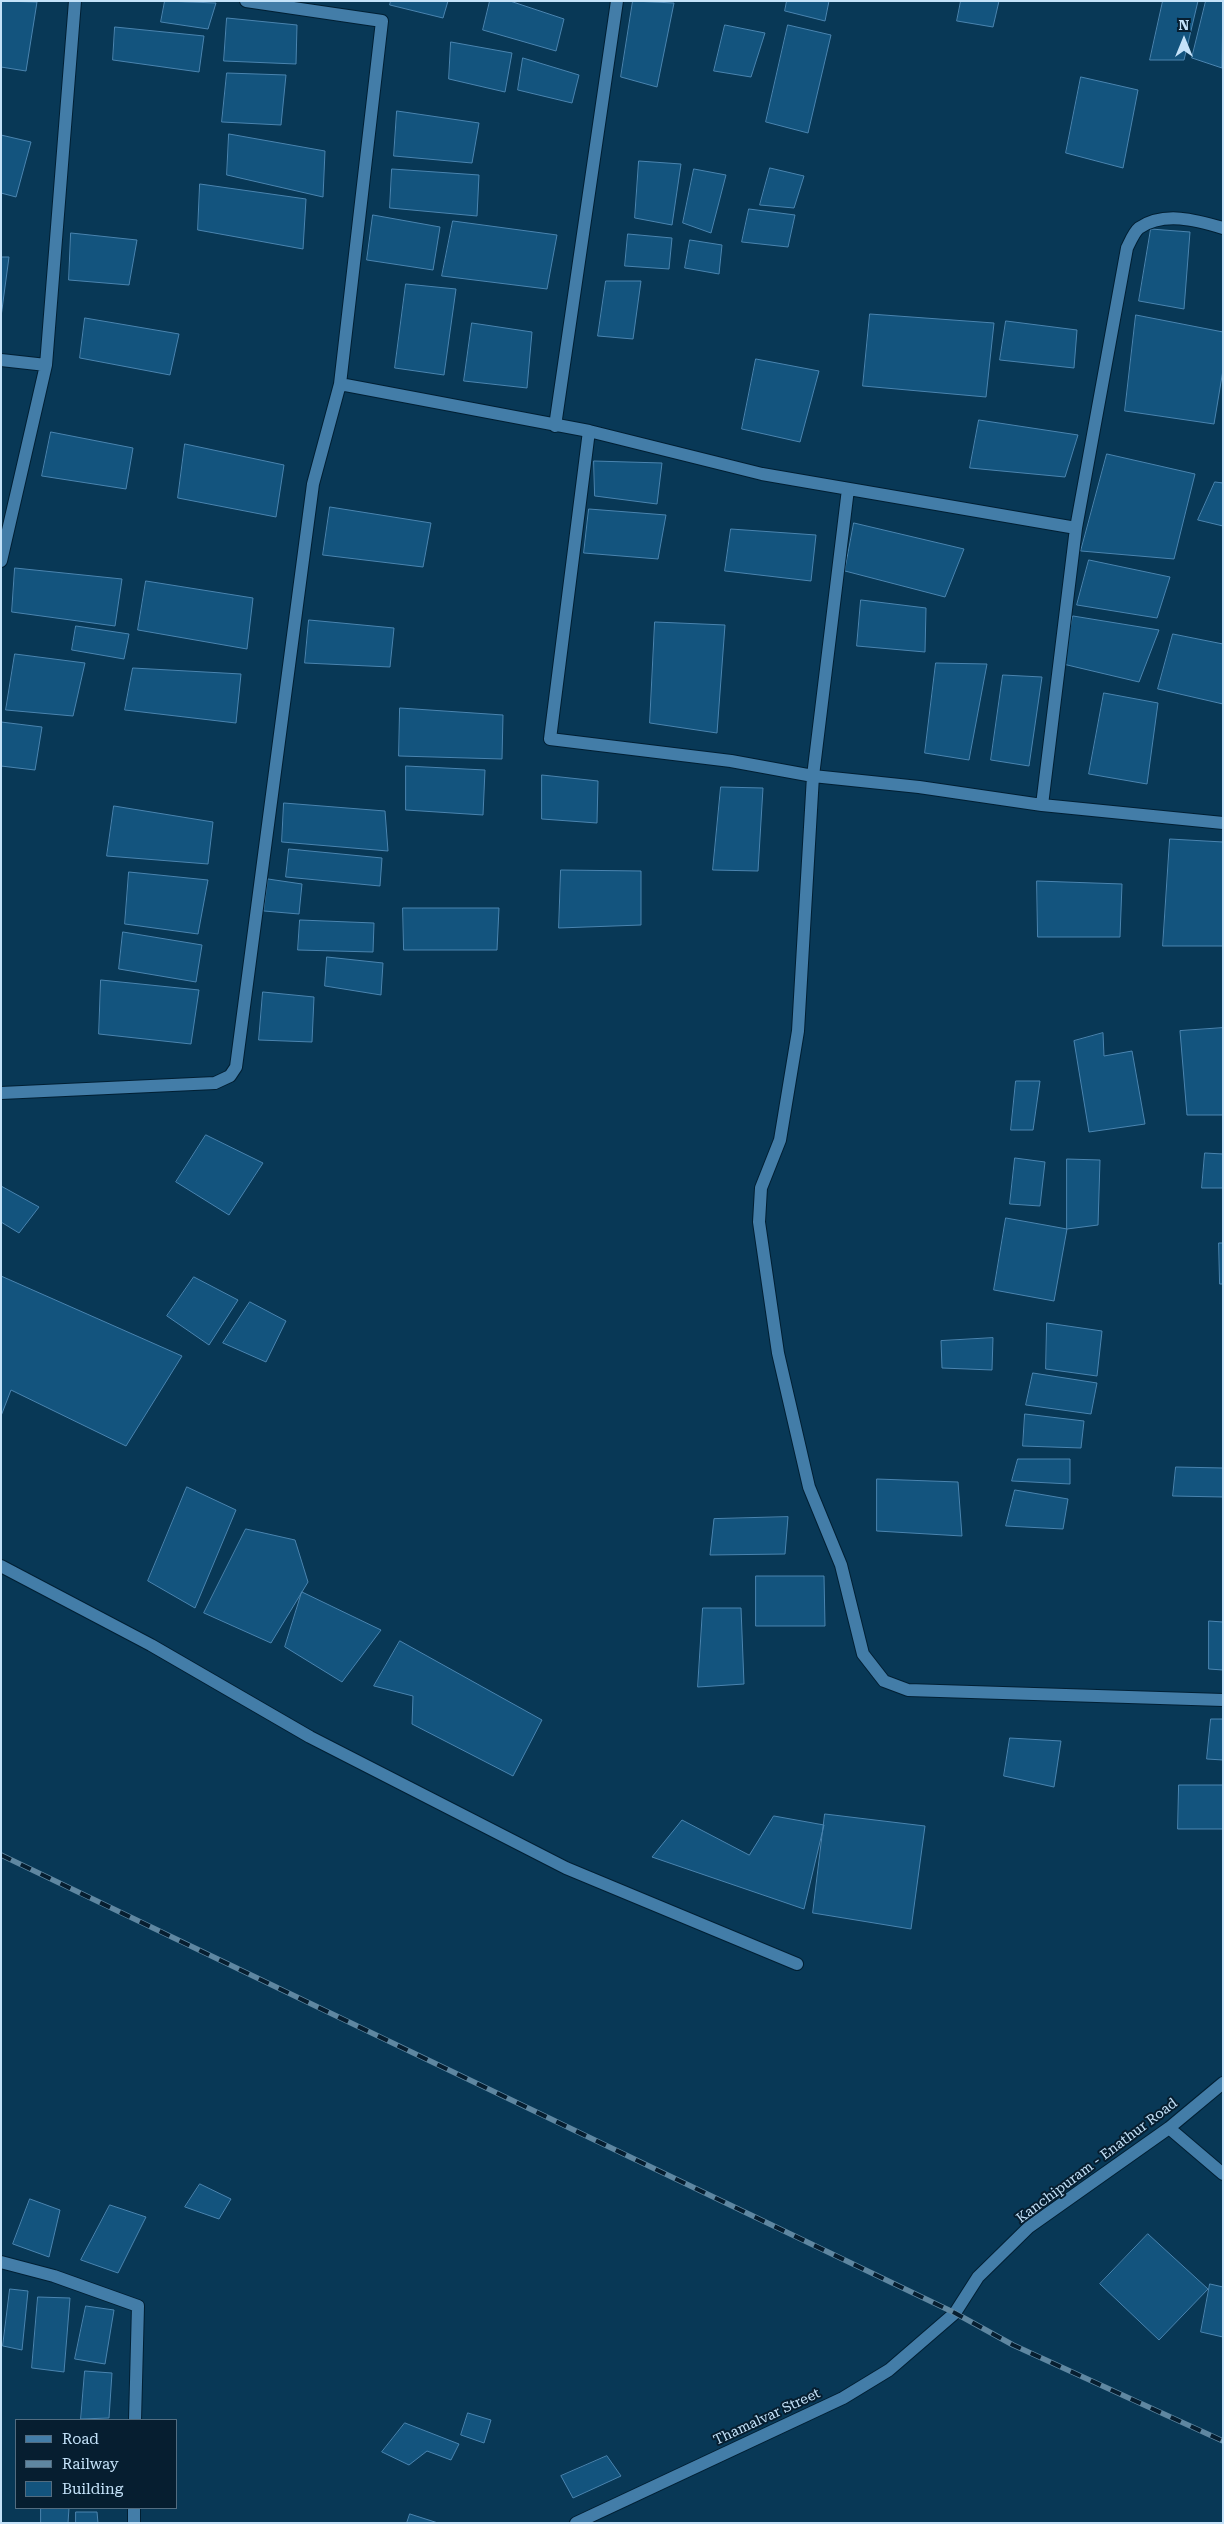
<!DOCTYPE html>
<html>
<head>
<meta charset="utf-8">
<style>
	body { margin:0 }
	#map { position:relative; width:1224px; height:2524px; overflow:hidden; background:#083856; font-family:"Roboto Serif",serif }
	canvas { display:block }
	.frame { position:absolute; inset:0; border:2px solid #c4e2f9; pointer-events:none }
	.legend { position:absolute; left:15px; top:2419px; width:162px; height:90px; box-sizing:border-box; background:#061e30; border:1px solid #526c80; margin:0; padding:6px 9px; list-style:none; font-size:15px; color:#c4e2f9 }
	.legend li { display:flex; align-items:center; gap:10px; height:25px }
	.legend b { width:25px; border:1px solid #526c80 }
	.north { position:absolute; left:1159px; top:15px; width:50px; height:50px; -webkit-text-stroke:4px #061e30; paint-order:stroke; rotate:0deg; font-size:14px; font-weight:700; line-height:20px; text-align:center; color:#c4e2f9 }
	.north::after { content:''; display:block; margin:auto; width:18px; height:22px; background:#c4e2f9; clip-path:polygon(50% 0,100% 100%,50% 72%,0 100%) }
</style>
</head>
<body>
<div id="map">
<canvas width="1224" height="2524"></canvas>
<div class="frame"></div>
<ul class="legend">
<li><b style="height:6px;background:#437da8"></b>Road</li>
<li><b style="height:6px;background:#5f87a1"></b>Railway</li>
<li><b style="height:14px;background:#13547e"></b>Building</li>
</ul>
<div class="north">N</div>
</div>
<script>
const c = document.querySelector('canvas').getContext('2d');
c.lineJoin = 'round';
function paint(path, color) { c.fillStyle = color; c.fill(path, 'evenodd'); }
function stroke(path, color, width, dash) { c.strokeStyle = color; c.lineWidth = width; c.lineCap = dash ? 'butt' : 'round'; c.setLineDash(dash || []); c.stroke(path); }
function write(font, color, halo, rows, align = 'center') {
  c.font = font + ' "Roboto Serif",serif'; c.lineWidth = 4; c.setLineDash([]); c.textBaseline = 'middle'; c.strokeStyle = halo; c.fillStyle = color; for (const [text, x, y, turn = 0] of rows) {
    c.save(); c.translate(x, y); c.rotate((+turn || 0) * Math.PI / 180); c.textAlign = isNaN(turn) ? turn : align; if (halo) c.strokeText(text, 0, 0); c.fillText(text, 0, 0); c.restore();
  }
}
const building = new Path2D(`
	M1,1l36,1 -11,69 -25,-4z
	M165,1l51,2 -8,26 -47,-7z
	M391,1h57l-5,17 -53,-13z
	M490,1h20l54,18 -8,32 -73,-21z
	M633,1l41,2 -17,84 -36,-10z
	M787,1h42l-4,20 -40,-10z
	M961,1h38l-6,26 -36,-6z
	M1163,1h35l-14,59h-34z
	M1206,1h17l-1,67 -30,-10z
	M227,18l70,7 -1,39 -72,-3z
	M725,25l40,8 -14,44 -37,-6z
	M788,25l43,10 -23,98 -42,-11z
	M115,27l89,9 -5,36 -86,-12z
	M451,42l61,11 -7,39 -56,-13z
	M523,58l56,17 -7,28 -54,-13z
	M227,73l59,2 -5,50 -59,-3z
	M1081,77l57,13 -15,78 -57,-15z
	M397,111l82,12 -7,40 -78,-7z
	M229,134l96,17 -2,46 -96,-22z
	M1,135l30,7 -15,55 -15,-4z
	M639,161l42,3 -9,61 -37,-7z
	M770,168l34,8 -10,32 -34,-3z
	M392,169l87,6 -2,41 -87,-8z
	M694,169l32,6 -15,58 -28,-10z
	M200,184l106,15 -3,50 -105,-19z
	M749,209l46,6 -7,32 -46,-5z
	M373,215l67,12 -7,43 -66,-10z
	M453,221l104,14 -10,54 -105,-13z
	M1151,229l39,3 -6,77 -45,-8z
	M71,233l66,7 -8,45 -60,-5z
	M628,234l44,4 -3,31 -44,-3z
	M690,240l32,5 -3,29 -34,-6z
	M1,257h8l-8,60z
	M606,281h35l-8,58 -35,-3z
	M406,284l50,5 -12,86 -49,-7z
	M870,314l124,9 -8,74 -123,-11z
	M1136,315l87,17v38l-9,54 -89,-13z
	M85,318l94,16 -9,41 -90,-17z
	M1006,321l71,9 -3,38 -74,-8z
	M472,323l60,9 -5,56 -63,-7z
	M756,359l63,12 -19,71 -58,-13z
	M979,420l99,15 -13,42 -95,-9z
	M51,432l82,16 -7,41 -84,-13z
	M185,444l99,21 -8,52 -98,-19z
	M1107,454l88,20 -21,85 -93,-8z
	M594,461l68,2 -5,41 -62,-8z
	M1215,482l8,1v43l-25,-6z
	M330,507l101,16 -8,44 -100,-12z
	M589,509l77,6 -8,44 -74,-6z
	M854,523l110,26 -19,48 -100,-26z
	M731,529l85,6 -5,46 -86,-10z
	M1089,560l81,17 -13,41 -80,-13z
	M15,568l107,11 -7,47 -103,-14z
	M146,581l107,17 -6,51 -109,-19z
	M861,600l65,8 -1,44 -68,-6z
	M1073,616l86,14 -20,52 -76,-18z
	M309,620l85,8 -4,39 -85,-4z
	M655,622l70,3 -8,108 -67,-10z
	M76,626l53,8 -5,25 -52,-9z
	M1173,634l50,10v60l-65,-15z
	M15,654l70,9 -12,53 -67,-6z
	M936,663l51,1 -18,96 -44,-7z
	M133,668l108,6 -5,49 -111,-13z
	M1003,675l39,2 -13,89 -38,-6z
	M1104,693l54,10 -11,81 -58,-10z
	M400,708l103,7 -1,44 -103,-3z
	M1,722l41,5 -7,43 -34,-4z
	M406,766l79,4 -2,45 -77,-5z
	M542,775l56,6 -1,42 -55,-4z
	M721,787l42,1 -5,83 -45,-1z
	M284,803l101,8 3,40 -106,-9z
	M114,806l99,16 -5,42 -101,-8z
	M1170,839l53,3v104h-60z
	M289,849l93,9 -2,28 -94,-9z
	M561,870l80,1v54l-82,3z
	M129,872l79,8 -10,54 -73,-10z
	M268,879l34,5 -3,30 -35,-3z
	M1037,881l85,3 -2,53h-82z
	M403,908h96l-2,42h-93z
	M300,920l74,3 -1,29 -75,-2z
	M123,932l79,13 -6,37 -77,-13z
	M327,957l56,6 -2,32 -56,-9z
	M101,980l98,10 -8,54 -92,-10z
	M263,992l51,5 -2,45 -53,-2z
	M1223,1028v87h-36l-7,-84z
	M1103,1033l1,23 28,-5 13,73 -56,8 -15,-91z
	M1016,1081h24l-7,49h-22z
	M206,1135l57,28 -34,52 -53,-33z
	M1205,1153l18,1v34h-21z
	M1015,1158l30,4 -5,44 -30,-2z
	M1067,1159l33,1 -2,65 -31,4z
	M1,1186l38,21 -20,26 -18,-11z
	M1006,1218l61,11 -13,72 -60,-11z
	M1219,1243h4v41h-3z
	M1,1276l181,80 -56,90 -115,-56 -10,26z
	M194,1277l44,23 -29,45 -42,-29z
	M250,1302l36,19 -20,41 -43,-19z
	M1047,1323l55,8 -5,45 -51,-7z
	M993,1338l-1,32 -50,-2 -1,-27z
	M1033,1373l64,10 -6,31 -65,-9z
	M1025,1414l59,7 -3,27 -58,-2z
	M1018,1459h52v25l-58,-3z
	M1176,1467l47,1v29l-50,-1z
	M877,1479l81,3 4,54 -85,-5z
	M187,1487l49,23 -41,98 -47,-27z
	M1015,1490l53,9 -5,30 -57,-3z
	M788,1517l-3,37 -75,1 4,-36z
	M246,1529l49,11 13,42 -37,61 -67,-30z
	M756,1576h68l1,50h-69z
	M302,1592l79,38 -39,52 -57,-35z
	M703,1608h38l3,76 -46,3z
	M1209,1621l14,1v48l-14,-1z
	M400,1641l142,79 -29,56 -101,-52 1,-28 -39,-10z
	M1211,1719h12v41l-16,-1z
	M1010,1738l51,3 -7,46 -50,-11z
	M1179,1785h44v44h-45z
	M825,1814l100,12 -14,103 -98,-16z
	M774,1816l50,9 -20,84 -152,-52 30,-37 67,35z
	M200,2184l31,15 -12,20 -34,-12z
	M30,2199l30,11 -11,47 -36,-13z
	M110,2205l36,12 -28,56 -37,-13z
	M1148,2234l60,55 -49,51 -59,-56z
	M1210,2284l13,3v50l-22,-5z
	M10,2289l18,2 -6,59 -19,-4z
	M38,2297l32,1 -6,74 -32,-4z
	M86,2306l28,4 -9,54 -30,-5z
	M85,2371l27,2 -3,45 -28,1z
	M468,2413l23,7 -7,23 -23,-8z
	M405,2423l54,21 -8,16 -24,-9 -18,14 -27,-13z
	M607,2456l14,20 -48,22 -12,-22z
	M41,2508h28l-1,15h-27z
	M76,2512h21l1,11h-22z
	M410,2514l28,9h-31z`);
paint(building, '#13547e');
stroke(building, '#4a84af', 1);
const minor = new Path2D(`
	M246,1l136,20 -42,363 249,47 -39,308 181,22 82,15 106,11 123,18 181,18
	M1,360l45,5
	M555,426l62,-425
	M589,431l173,43 314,54
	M848,489l-35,287 -15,255 -18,109 -19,48 -2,34 19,131 31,134 32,78 22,89 21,27 24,9 315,10
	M1,561l45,-196 29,-364
	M1042,805l34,-277 51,-280c3,-6 7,-16 12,-20 25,-17 57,-8 84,0
	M1,1093l214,-10 15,-7 6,-9 77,-583 27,-100
	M1,1566l150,79 159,92 256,131 231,96
	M1169,2128l54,46
	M1,2262l53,14 84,30 -3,114
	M134,2523v-15
	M576,2523l267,-125 46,-28 66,-57 23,-36 51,-50 140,-99 54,-45`);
stroke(minor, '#001f33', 14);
stroke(minor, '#437da8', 12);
const rail = new Path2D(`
	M1,1855l954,458 58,32 210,96`);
stroke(rail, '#5f87a1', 5.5);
stroke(rail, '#061e30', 4, [11]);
write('14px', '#c4e2f9', '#061e30', [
	["Kanchipuram - Enathur Road",1097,2161,-37],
	["Thamalvar Street",767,2417,-25]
]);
</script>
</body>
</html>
